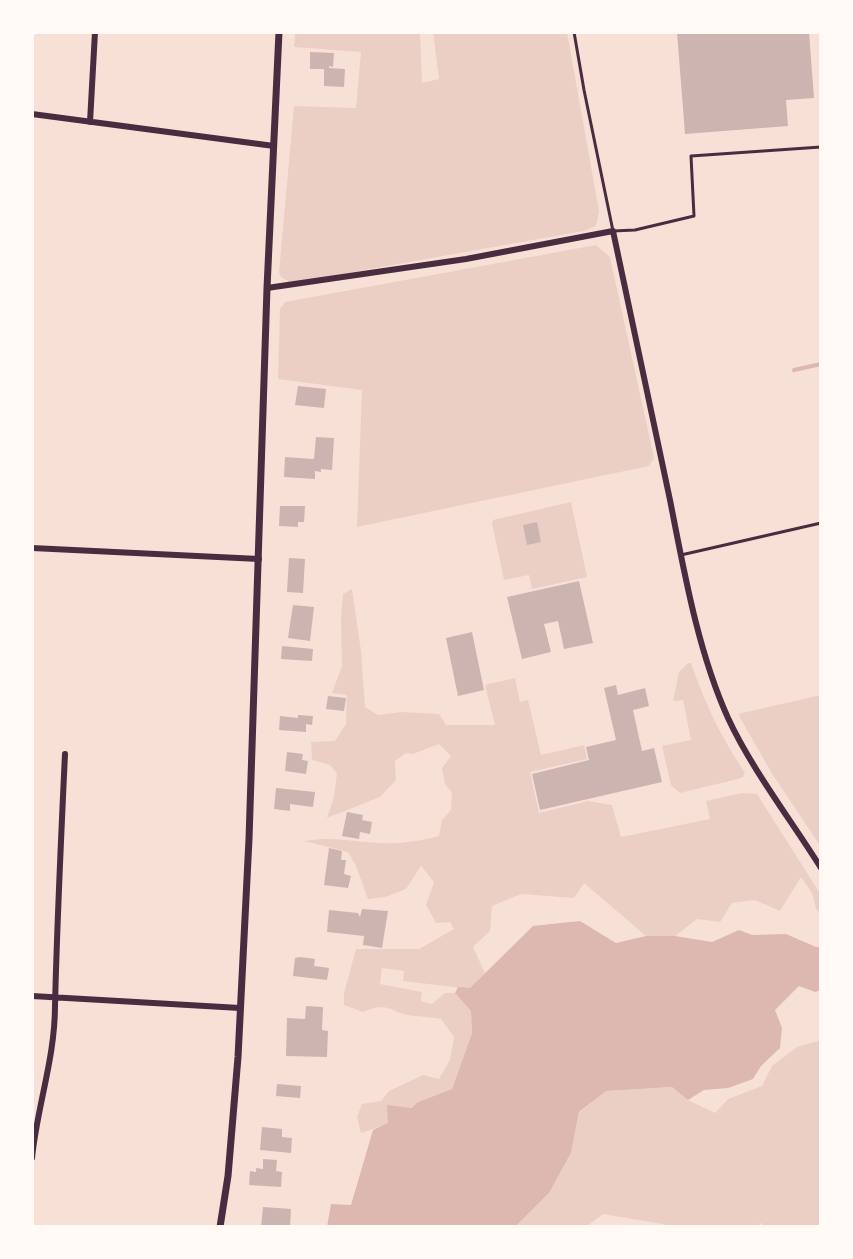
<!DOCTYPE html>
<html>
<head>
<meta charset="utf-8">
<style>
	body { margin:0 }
	#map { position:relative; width:853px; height:1259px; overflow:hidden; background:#f7e1d7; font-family:"Fira Sans",sans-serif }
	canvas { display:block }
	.frame { position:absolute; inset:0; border:34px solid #fffaf5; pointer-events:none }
</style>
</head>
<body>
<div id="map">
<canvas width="853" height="1259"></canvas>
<div class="frame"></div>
</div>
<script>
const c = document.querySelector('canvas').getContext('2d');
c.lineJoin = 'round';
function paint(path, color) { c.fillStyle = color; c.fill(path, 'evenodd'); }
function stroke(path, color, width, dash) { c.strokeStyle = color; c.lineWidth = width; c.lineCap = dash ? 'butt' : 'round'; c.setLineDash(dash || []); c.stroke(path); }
paint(new Path2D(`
	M295,32h125l2,51 17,-4 -6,-47h134l32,179 -3,15 -12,5 -293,52 -10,-6 -2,-5 15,-166 62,2 5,-56 -67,-5z
	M596,245l14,12 44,201 -5,8 -292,61 5,-137 -84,-11 2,-70 5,-7z
	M571,502l16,75 -55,12 -3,-14 -25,5 -12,-57 1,-3z
	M352,589l9,62 4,56 13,8 23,-3 38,2 7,11h49l-10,-40 30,-7 5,24 8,-2 13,55 43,-10 3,14 -57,13 9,41 49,-12 24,4 9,32 89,-18 -4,-18 36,-8 15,1 64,101v19l-5,-5 -4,-16 -11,-16 -21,34 -25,-11 -23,3 -12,19 -23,-3 -22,17h-29l-62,-53 -10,15 -53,-4 -29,12 -2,25 -17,16 12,26 -15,16 -67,-8 1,-10 -22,-3 -2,16 42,8 -1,9 11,3 13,-11h10l16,18 1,22 -20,56 -34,13 -30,22 -27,9 -4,-16 5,-13 19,-3 8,-10 34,-16 16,4 11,-19 4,-23 -13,-18c-10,-2 -17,-2 -26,-3 -25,-1 -23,-16 -52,-4l-19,-7v-12l12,-44h63l35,-20 -4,-7 -14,1 -10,-18 8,-23 -13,-16 -15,23 -21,8 -17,2 -12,-33 -8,-14 -44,-11c30,-5 48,1 77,2 19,1 39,-2 58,-7l3,-16 9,-10 1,-17 -7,-9 -3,-16 9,-12 -12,-12 -26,10 -7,-1 -11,8 1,19 -16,17 -53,21 7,-21 3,-24 -7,-8 -18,-5 -1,-18 24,-1 11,-17 1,-29 -15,-2 10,-27 -1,-47 2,-25z
	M688,663h3c13,39 31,76 54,110l-2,4 -5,2 -58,14 -9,-8 -9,-39 29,-6 -8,-40 -10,1 6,-29z
	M821,695v152l-50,-75 -33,-58z
	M818,1041l3,1v179l-4,6h-57l2,-3 -2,-1 -2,4h-91l-4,-3 -60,-10 -17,13h-71l34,-34 22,-40 8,-40 26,-22 67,-4 16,13 27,13 13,-14 34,-13 10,-20 25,-19z`), '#ebcfc5');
paint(new Path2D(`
	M580,921l36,22 30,-7h29l37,6 27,-12 13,5 34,-1 30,13h5v43l-6,2 -16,-6 -24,24 7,18 -2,20 -19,18 -8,13 -25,9 -24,2 -16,10 -16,-13 -66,4 -27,21 -8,41 -22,40 -34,34h-188l4,-23 20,1 22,-75 15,-7 -1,-18 24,3 7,-6 34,-13 20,-56 -1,-22 -16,-18 3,-6 12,1 63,-62z`), '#dcb8b0');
stroke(new Path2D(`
	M794,370l27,-6`), '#dcb8b0', 4);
paint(new Path2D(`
	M677,32h132l5,66 -28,2 2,26 -103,8z
	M310,52l24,1 -1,14 -4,-1v2l16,1 -1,18 -20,-1v-17h-14z
	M298,386l28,3 -2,19 -29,-3z
	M316,437l18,1 -2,32 -11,-1v3l-6,-1v8l-31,-2 1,-20 29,2z
	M280,506h25l-1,16h-6v5l-19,-1z
	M537,522l4,20 -14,3 -4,-20z
	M289,558l16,1 -2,34 -16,-1z
	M579,581l14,62 -29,6 -6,-28 -14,3 7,28 -29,7 -15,-62z
	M293,605l21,2 -4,34 -22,-3z
	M472,632l12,58 -26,6 -12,-58z
	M282,646l31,3 -1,12 -31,-2z
	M616,685l2,10 27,-7 4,18 -16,4 9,41 12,-3 8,34 -122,28 -8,-36 57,-14 -3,-13 30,-7 -12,-52z
	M328,696l18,2 -2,13 -18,-2z
	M298,715l15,1 -1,9 -6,-1v8l-27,-2 1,-14 18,2z
	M287,752l16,2 -1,6 6,1 -2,13 -21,-3z
	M276,788l39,4 -2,15 -23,-3v7l-16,-2z
	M347,812l16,3 -1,5 10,2 -2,12 -10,-2 -1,7 -17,-3z
	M329,848l13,3 -1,9h5l-2,14 7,2 -3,12 -24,-3z
	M362,909l26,2 -6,37 -19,-3 1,-9 -37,-4 2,-22 29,3 2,4z
	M300,957l15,2 -1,7 15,2 -2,12 -34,-4 2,-18z
	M306,1006l17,1 -1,23 6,1 -1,26 -41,-1 1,-38 18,1z
	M277,1084l24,2 -1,12 -24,-2z
	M262,1127l20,2v8l10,1 -1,15 -31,-3z
	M263,1159l14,1 -1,11 6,1 -1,15 -32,-2 1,-14 6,1v-4l7,1z
	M263,1207l28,2 -1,18h-29z`), '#ccb4b1');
stroke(new Path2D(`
	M574,32l10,58 29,141 22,-1 59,-14 -3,-60 130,-9
	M681,555l140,-32`), '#4a2c40', 3);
stroke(new Path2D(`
	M32,114l242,32
	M90,122l5,-90
	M267,288l199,-29 147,-28c19,90 38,179 57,269 14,71 28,152 58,218 23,50 63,102 93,150
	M32,548l227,11
	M32,996l208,12
	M32,1158c5,-51 23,-100 23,-152 2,-84 6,-168 10,-252`), '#4a2c40', 6);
stroke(new Path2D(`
	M220,1227l8,-51 10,-119 11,-218 18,-551 12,-256`), '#4a2c40', 7);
</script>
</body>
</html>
